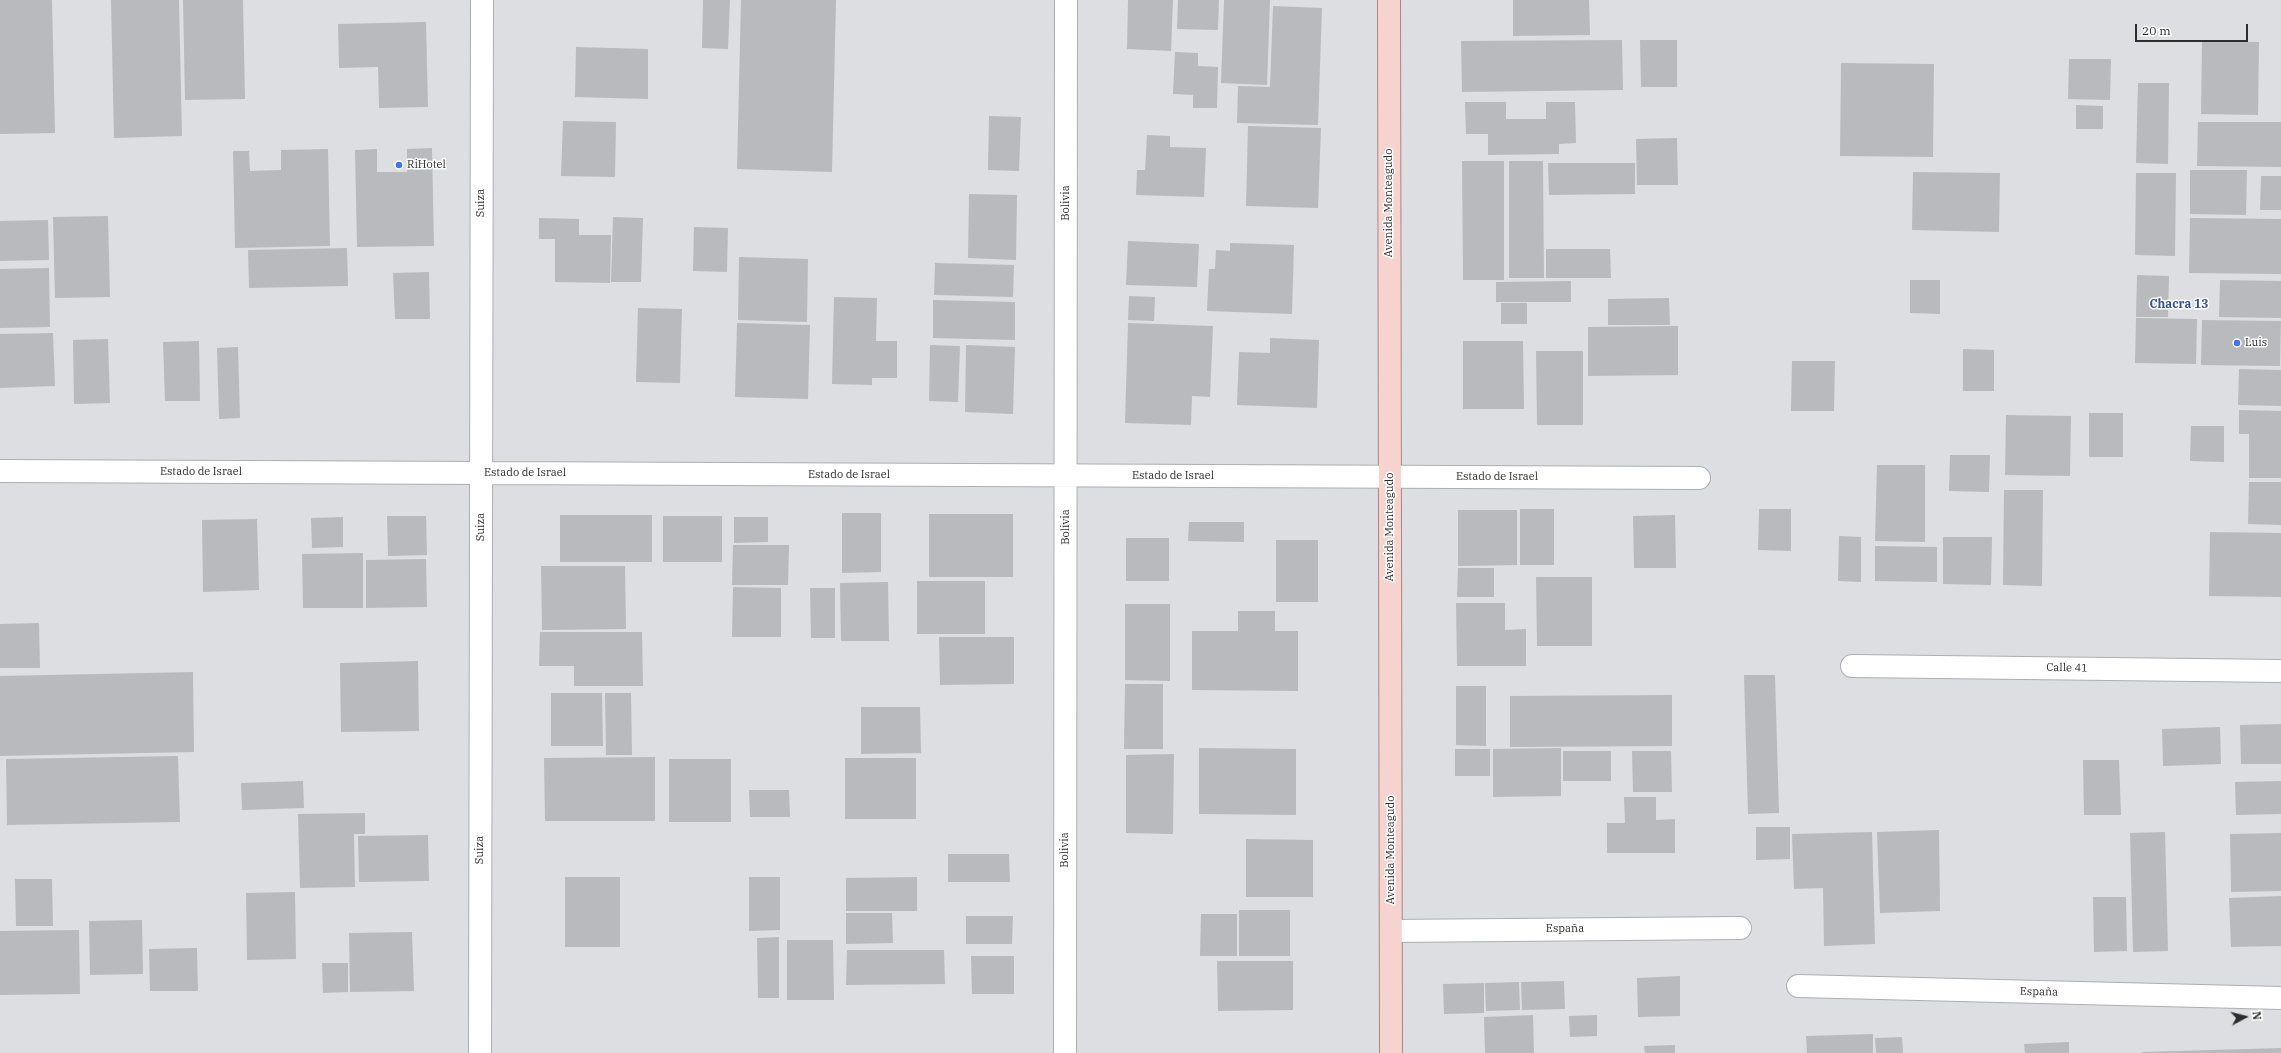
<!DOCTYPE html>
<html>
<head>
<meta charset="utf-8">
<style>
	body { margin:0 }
	#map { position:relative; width:2281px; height:1053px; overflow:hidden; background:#dddee1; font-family:"IBM Plex Serif",serif }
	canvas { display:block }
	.north { position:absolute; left:2225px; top:997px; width:40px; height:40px; -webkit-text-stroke:3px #fff; paint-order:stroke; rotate:83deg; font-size:11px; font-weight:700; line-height:16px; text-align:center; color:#2d2d2e }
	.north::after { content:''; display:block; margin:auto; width:14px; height:18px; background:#2d2d2e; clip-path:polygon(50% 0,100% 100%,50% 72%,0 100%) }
	.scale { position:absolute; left:2135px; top:24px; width:113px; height:18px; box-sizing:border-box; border:2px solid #2d2d2e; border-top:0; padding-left:5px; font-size:12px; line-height:14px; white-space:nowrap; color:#2d2d2e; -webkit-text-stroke:3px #fff; paint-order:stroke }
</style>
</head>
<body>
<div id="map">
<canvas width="2281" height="1053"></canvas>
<div class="north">N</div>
<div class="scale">20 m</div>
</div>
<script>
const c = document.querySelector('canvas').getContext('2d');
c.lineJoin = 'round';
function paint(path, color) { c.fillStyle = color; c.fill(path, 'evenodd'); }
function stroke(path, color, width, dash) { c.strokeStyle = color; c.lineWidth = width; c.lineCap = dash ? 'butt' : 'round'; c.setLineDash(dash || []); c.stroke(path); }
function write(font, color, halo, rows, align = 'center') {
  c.font = font + ' "IBM Plex Serif",serif'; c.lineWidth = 3; c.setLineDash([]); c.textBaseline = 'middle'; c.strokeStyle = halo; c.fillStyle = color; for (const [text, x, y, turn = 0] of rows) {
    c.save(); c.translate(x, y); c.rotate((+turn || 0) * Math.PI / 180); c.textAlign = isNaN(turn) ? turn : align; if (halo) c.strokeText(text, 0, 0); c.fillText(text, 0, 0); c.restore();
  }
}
paint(new Path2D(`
	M0,0h52l3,133 -55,1z
	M111,0h68l3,136 -68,2z
	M183,0h60l2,99 -60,1z
	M703,0h27l-2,49 -26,-1z
	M741,0h95l-4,172 -95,-3z
	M1128,0h45l-2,51 -44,-2z
	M1178,0h41l-1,30 -41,-1z
	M1224,0h46l-3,85 -46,-2z
	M1513,0h76l1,35 -77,1z
	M1273,6l49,2 -4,117 -81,-2 1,-37 32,1z
	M426,22l2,85 -49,1 -1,-41 -39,1 -1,-44z
	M1622,40l1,50 -161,2 -1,-51z
	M1640,40h37v47h-36z
	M2202,41l57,1 -1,73 -57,-1z
	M576,47l72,2v50l-73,-2z
	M1175,52l23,1v13l20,1 -1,41h-24v-13l-20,-1z
	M2069,59h42l-1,41 -42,-1z
	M1841,63l93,1 -1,93 -93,-1z
	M2138,83h31l-1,81 -32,-1z
	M1465,102h41v17h40v-17h29l1,41 -17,1v10l-71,1v-21h-22z
	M2076,105l27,1v23h-27z
	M989,116l32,1 -2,54 -31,-1z
	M563,121l53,1 -1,55 -54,-1z
	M2198,122h83v45l-84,-1z
	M1248,126l73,2 -3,80 -72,-2z
	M1147,135l23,1v11l36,1 -2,49 -68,-2 1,-25h8z
	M1677,138l1,47h-41l-1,-46z
	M432,148l2,98 -77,1 -2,-97 22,-1v23h30v-23z
	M328,149l2,97 -95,2 -2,-97h16l1,20 31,-1v-20z
	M1462,161h42v119h-41z
	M1509,161h34l1,117h-35z
	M1548,163h87v31l-86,1z
	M2190,170h57l-1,45 -56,-1z
	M1913,172l87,1 -1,59 -87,-2z
	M2136,173h40l-1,83 -40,-1z
	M2261,176h20v34h-21z
	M969,194l48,1 -1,65 -48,-2z
	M108,216l2,81 -55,1 -2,-81z
	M613,217l30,1 -2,64h-30z
	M539,218l40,1v16h32l-1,48 -55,-1v-43h-16z
	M2190,218l91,1v55l-92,-1z
	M48,220l1,40 -49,1v-40z
	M694,227l34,1 -1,44 -34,-1z
	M1128,241l71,3 -2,43 -71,-2z
	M1230,243l64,2 -2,69 -85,-3 2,-42h6l1,-19 14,1z
	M347,248l1,38 -99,2 -1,-38z
	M1546,249h64l1,29h-65z
	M739,257l69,2 -1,63 -69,-2z
	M935,263l79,2 -1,32 -79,-2z
	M49,268l1,59 -50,1v-59z
	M429,272l1,47h-35l-2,-46z
	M2137,275l32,1 -1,41h-32z
	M1910,280h30v34l-30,-1z
	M2220,280l61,1v37l-62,-1z
	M1571,281v21h-75v-20z
	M1129,296l26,1 -1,24 -26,-1z
	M834,297l43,1 -1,43h21v37h-25v7l-40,-1z
	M1669,298l1,27h-62v-26z
	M933,300l82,2v38l-82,-2z
	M1501,303h26v21h-26z
	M638,308l44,1 -2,74 -44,-1z
	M2136,318l61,1 -1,45 -61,-1z
	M2202,320l79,1 -1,45 -79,-1z
	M737,323l73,2 -2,74 -73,-2z
	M1128,323l85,3 -3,71 -18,-1 -1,29 -66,-2z
	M1678,326v49l-90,1v-49z
	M53,333l2,53 -55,2v-54z
	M1270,338l49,2 -2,68 -80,-3 2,-53 31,1z
	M108,339l2,64 -36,1 -1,-64z
	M199,341l1,60h-35l-2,-59z
	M1463,341h60l1,68h-61z
	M930,345l30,1 -2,56 -29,-1z
	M966,345l49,2 -2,67 -48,-2z
	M238,347l2,71 -21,1 -2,-71z
	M1963,349l31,1v41h-31z
	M1536,351h47v74h-46z
	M1792,361h43l-1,50h-43z
	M2239,369l42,1v36l-43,-1z
	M2239,410l42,1v67h-32v-44h-10z
	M2089,413h34v44h-34z
	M2006,415l65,1 -1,60 -65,-1z
	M2191,426h33v36l-34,-1z
	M1950,455h40l-1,37 -40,-1z
	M1877,465h48v77l-50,-1z
	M2249,482h32v43l-33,-1z
	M2004,490h39l-1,96 -39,-1z
	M1520,509h34v56h-34z
	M1759,509h32v42l-33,-1z
	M1458,510h59v55l-59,1z
	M842,513h39v59l-39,1z
	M929,514h84v63h-84z
	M560,515h92v47h-92z
	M1675,515l1,53h-42l-1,-52z
	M387,516h39l1,39 -39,1z
	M663,516h59v46h-59z
	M343,517v30l-31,1 -1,-30z
	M734,517h34v25l-34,1z
	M257,519l2,71 -56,2 -1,-72z
	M1189,522h55v20l-56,-1z
	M2210,532l71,1v64l-72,-1z
	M1839,536l22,1v45l-23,-1z
	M1943,537h49l-1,48 -48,-1z
	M1126,538h43v43h-43z
	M1276,540h42v62h-42z
	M733,545h56l-1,40h-56z
	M1875,546l62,1v35l-62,-1z
	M363,553v55h-60l-1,-54z
	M426,559l1,48 -61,1v-48z
	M541,566h84l1,63 -84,1z
	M1458,568h36v29h-37z
	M1536,577h56v69h-55z
	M917,581h68v53h-68z
	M888,582l1,59h-48l-1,-58z
	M733,587l48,1v49h-49z
	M810,588h25v50h-24z
	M1456,603h49v27l21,-1v37h-69z
	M1125,604h45v77l-45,-1z
	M1238,611h37v20h23v60l-106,-1v-59h46z
	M39,623l1,45h-40v-44z
	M540,632h102l1,54h-69v-20h-35z
	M939,637h75v47l-74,1z
	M418,661l1,70 -78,1 -1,-69z
	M193,672l1,80 -194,4v-80z
	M1744,675h31l4,138 -31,1z
	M1125,684h38v65h-39z
	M1456,686h30v60l-30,-1z
	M551,693h51l1,53h-52z
	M605,693h26l1,62h-26z
	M1672,695v51l-162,1v-51z
	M861,707h59l1,46 -60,1z
	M2281,724v40h-40l-1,-39z
	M2220,727l1,37 -58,2 -1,-37z
	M1199,748l97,1v66l-97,-1z
	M1561,748v48l-68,1v-48z
	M1455,749h35v27h-35z
	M1563,751h48v30h-48z
	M1632,751h39l1,41h-39z
	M1174,754l-1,80 -47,-1v-78z
	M178,756l2,66 -173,3 -1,-66z
	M655,757v64h-110l-1,-63z
	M845,758h71v61h-71z
	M669,759h62v63h-62z
	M2083,760h36l2,55h-37z
	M303,781l1,27 -62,2 -1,-27z
	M2281,781v33l-45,1 -1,-33z
	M749,790h40l1,27h-40z
	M1624,797h32v23l19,-1v34h-68v-30h18z
	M365,813v21h-11l1,53 -55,1 -2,-74z
	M1756,827h34v32l-34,1z
	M1939,830l1,81 -60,2 -3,-81z
	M1872,832l3,112 -51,2 -1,-58 -29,1 -2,-55z
	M2165,832l3,119 -35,1 -3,-119z
	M2281,833v58l-50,1 -1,-58z
	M428,835l1,46 -70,1 -1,-46z
	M1246,839l67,1v57h-67z
	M948,854h61l1,28h-62z
	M565,877h55v70h-55z
	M749,877h31v53l-31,1z
	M917,877v34h-71v-33z
	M15,879h37l1,47h-37z
	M295,892l1,67 -49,1 -1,-67z
	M2281,896v50l-50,1 -2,-49z
	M2093,897h33l1,54 -33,1z
	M1239,910h51v46h-51z
	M846,913h46l1,30 -47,1z
	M1201,914h36v42h-37z
	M966,916h47l-1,28h-46z
	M142,920l1,54 -53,1 -1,-54z
	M79,930l1,64 -80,1v-64z
	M412,932l2,59 -64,1 -1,-59z
	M779,937v61h-21l-1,-60z
	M787,940h46l1,60h-47z
	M197,948l1,43h-48l-1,-42z
	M847,950h97l1,34 -99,1z
	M971,956h43v38h-42z
	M1217,961h76v49l-75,1z
	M322,963h26v29l-25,1z
	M1680,976v40l-42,1 -1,-39z
	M1564,981l1,28 -43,1 -1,-28z
	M1519,982l1,28 -34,1 -1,-28z
	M1484,983v30l-40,1 -1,-30z
	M1533,1015l1,38h-49l-1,-36z
	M1597,1015v21l-27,1 -1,-21z
	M1873,1034v19h-66l-1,-17z
	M1902,1037l1,16h-27l-1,-15z
	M2069,1042v11h-44l-1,-9z
	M1675,1045v8h-30l-1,-7z
	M2281,1048v5h-139v-1z`), '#b9babd');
const minor = new Path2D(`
	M0,471l1699,7
	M1852,666l429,5
	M1391,931l349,-3
	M1798,986l483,12
	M480,1053l2,-1053
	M1065,1053l1,-1053`);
const major = new Path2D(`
	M1389,0l2,1053`);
stroke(minor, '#adaeb2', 24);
stroke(major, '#ac8681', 24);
stroke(minor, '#fff', 22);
stroke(major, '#f6d3ce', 22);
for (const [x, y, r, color] of [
	[399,165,4,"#4274e5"],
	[2237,343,4,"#4274e5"]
]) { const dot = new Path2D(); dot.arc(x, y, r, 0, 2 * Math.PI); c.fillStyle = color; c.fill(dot); stroke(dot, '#fff', 1.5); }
write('11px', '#2d2d2e', '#fff', [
	["RiHotel",407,165],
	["Luis",2245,343]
], 'left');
write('11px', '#2d2d2e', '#fff', [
	["Suiza",481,203,-90],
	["Bolivia",1066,203,-90],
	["Avenida Monteagudo",1389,203,-90],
	["Estado de Israel",201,472],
	["Estado de Israel",525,473],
	["Estado de Israel",849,475],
	["Estado de Israel",1173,476],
	["Estado de Israel",1497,477],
	["Suiza",481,527,-90],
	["Bolivia",1066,527,-90],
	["Avenida Monteagudo",1390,527,-90],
	["Calle 41",2067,668,1],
	["Suiza",480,850,-90],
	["Bolivia",1065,850,-90],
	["Avenida Monteagudo",1391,850,-90],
	["España",1565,929],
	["España",2039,992,1]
]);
write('bold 12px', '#37538c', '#fff', [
	["Chacra 13",2179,305]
]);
</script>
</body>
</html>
